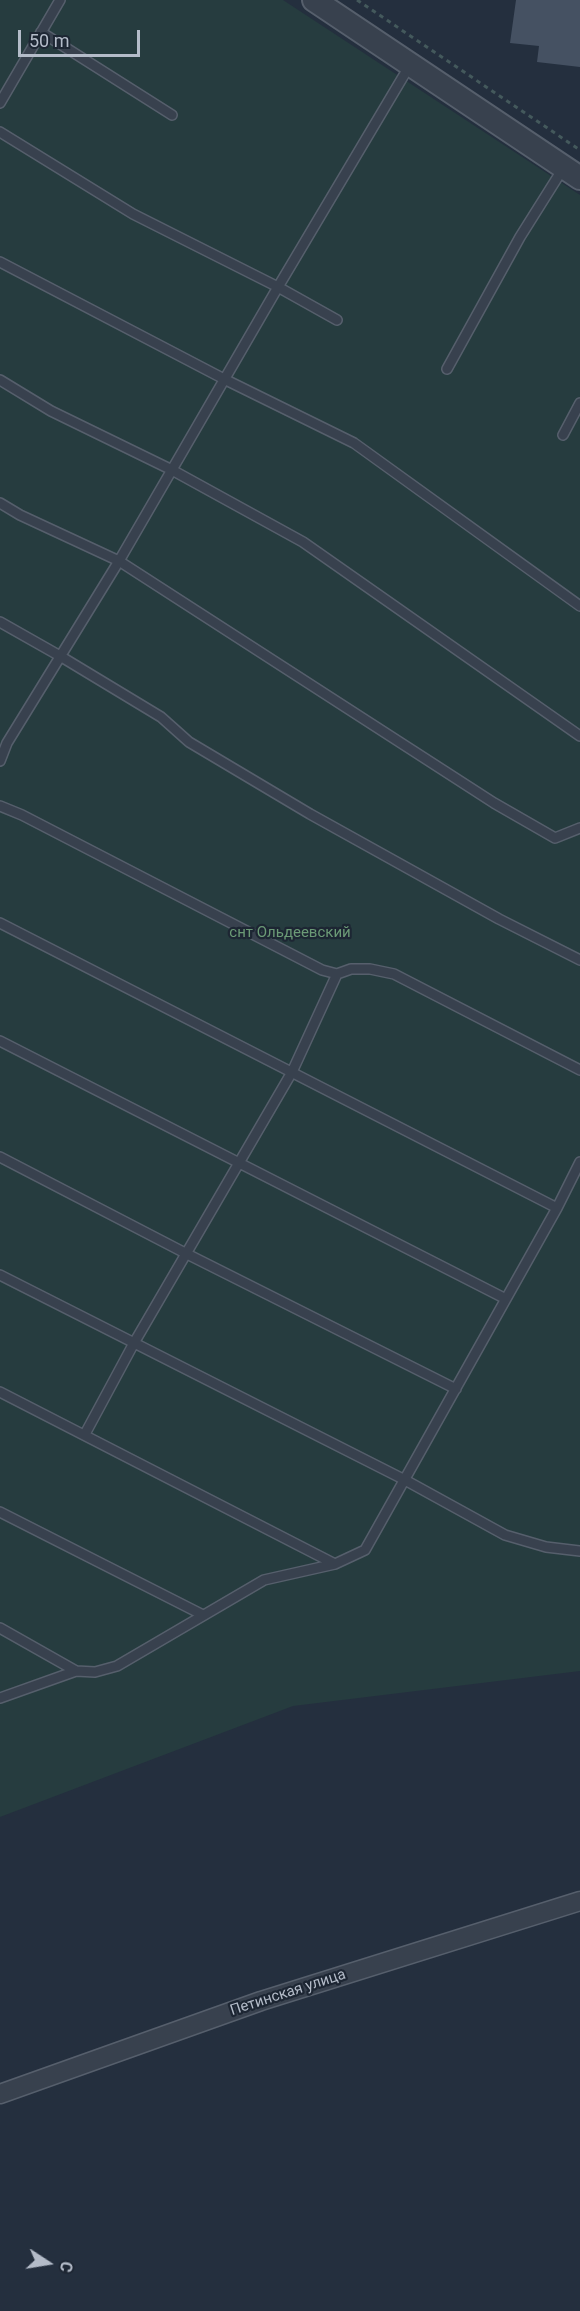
<!DOCTYPE html>
<html>
<head>
<meta charset="utf-8">
<style>
	body { margin:0 }
	#map { position:relative; width:580px; height:2311px; overflow:hidden; background:#242f3e; font-family:Roboto,sans-serif }
	canvas { display:block }
	.north { position:absolute; left:18px; top:2233px; width:60px; height:60px; -webkit-text-stroke:4px #1d2633; paint-order:stroke; rotate:102deg; font-size:16px; font-weight:700; line-height:24px; text-align:center; color:#b4bcc9 }
	.north::after { content:''; display:block; margin:auto; width:21px; height:27px; background:#b4bcc9; clip-path:polygon(50% 0,100% 100%,50% 72%,0 100%) }
	.scale { position:absolute; left:18px; top:30px; width:122px; height:27px; box-sizing:border-box; border:3px solid #b4bcc9; border-top:0; padding-left:8px; font-size:18px; line-height:21px; white-space:nowrap; color:#b4bcc9; -webkit-text-stroke:4px #1d2633; paint-order:stroke }
</style>
</head>
<body>
<div id="map">
<canvas width="580" height="2311"></canvas>
<div class="north">С</div>
<div class="scale">50 m</div>
</div>
<script>
const c = document.querySelector('canvas').getContext('2d');
c.lineJoin = 'round';
function paint(path, color) { c.fillStyle = color; c.fill(path, 'evenodd'); }
function stroke(path, color, width, dash) { c.strokeStyle = color; c.lineWidth = width; c.lineCap = dash ? 'butt' : 'round'; c.setLineDash(dash || []); c.stroke(path); }
function write(font, color, halo, rows, align = 'center') {
  c.font = font + ' Roboto,sans-serif'; c.lineWidth = 4.5; c.setLineDash([]); c.textBaseline = 'middle'; c.strokeStyle = halo; c.fillStyle = color; for (const [text, x, y, turn = 0] of rows) {
    c.save(); c.translate(x, y); c.rotate((+turn || 0) * Math.PI / 180); c.textAlign = isNaN(turn) ? turn : align; if (halo) c.strokeText(text, 0, 0); c.fillText(text, 0, 0); c.restore();
  }
}
paint(new Path2D(`
	M0,0h283l297,195v1476l-287,35 -293,111z`), '#263c3f');
paint(new Path2D(`
	M516,0h64v67l-43,-5 2,-16 -29,-3z`), '#455162');
const service = new Path2D(`
	M41,32l131,83
	M0,103l60,-103
	M0,132l133,82 145,73 59,33
	M0,262l226,118 128,63 226,163
	M447,369l73,-132 44,-70
	M0,380l51,31 121,59 131,72 277,194
	M563,435l17,-32
	M0,503l20,12 99,46 375,242 61,35 25,-10
	M0,622l60,34 101,61 28,25 121,72 189,105 81,41
	M0,761l7,-18 112,-182 159,-274 132,-222
	M0,806l22,9 300,155 15,4 14,-5h19l24,5 186,96
	M0,923l557,285
	M0,1041l506,258
	M0,1157l187,97 269,135
	M0,1275l405,205 100,55 41,12 34,4
	M0,1392l335,172
	M85,1434l49,-91 158,-271 45,-98
	M0,1512l203,103
	M0,1628l76,43 19,1 22,-6 147,-86 71,-16 30,-14 192,-342 23,-46
	M0,1698l76,-27`);
const minor = new Path2D(`
	M0,2094l261,-93 319,-100`);
const tertiary = new Path2D(`
	M314,0l266,178`);
stroke(service, '#565f6c', 12);
stroke(minor, '#565f6c', 21);
stroke(tertiary, '#565f6c', 26);
stroke(new Path2D(`
	M357,0l223,150`), '#44595c', 3, [4.5, 4.5]);
stroke(service, '#38414e', 9);
stroke(minor, '#38414e', 18);
stroke(tertiary, '#38414e', 22);
write('15px', '#6b9a76', '#1d2633', [
	["снт Ольдеевский",290,933]
]);
write('15px', '#b4bcc9', '#1d2633', [
	["Петинская улица",288,1993,-18]
]);
</script>
</body>
</html>
